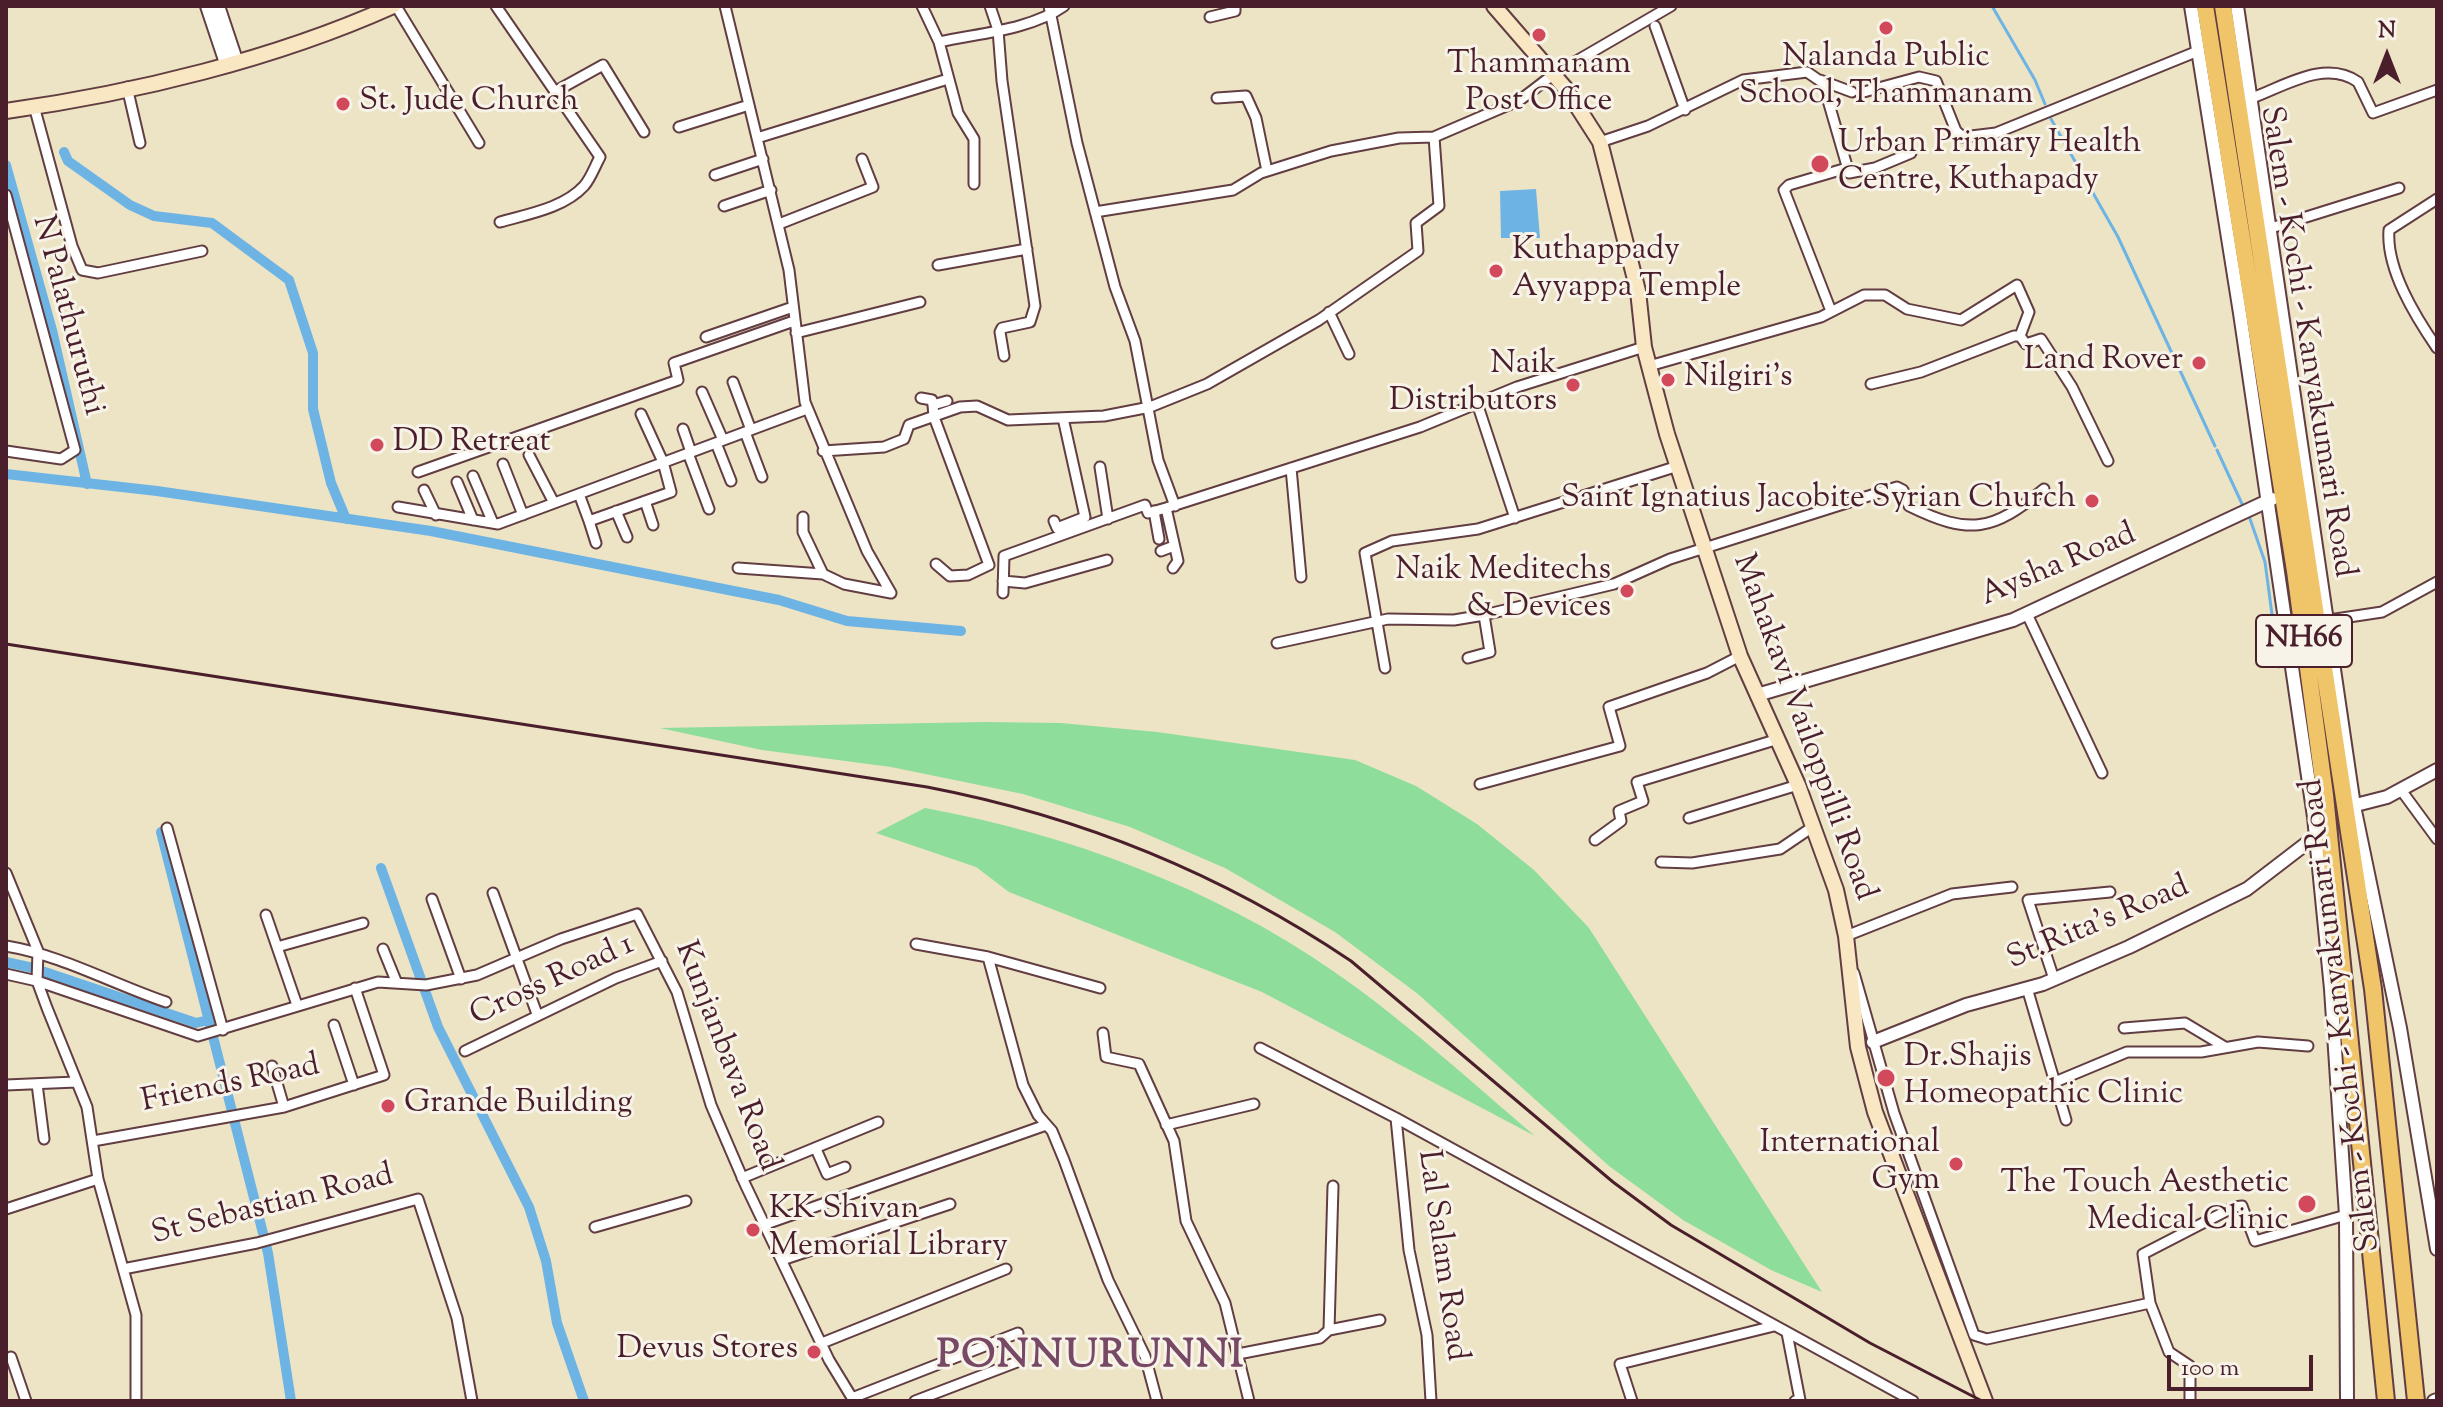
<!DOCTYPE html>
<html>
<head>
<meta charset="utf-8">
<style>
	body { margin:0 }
	#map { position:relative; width:2443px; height:1407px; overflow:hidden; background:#ece4c5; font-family:"Sorts Mill Goudy",serif }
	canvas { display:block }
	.frame { position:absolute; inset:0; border:8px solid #4a1f2b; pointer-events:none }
	.north { position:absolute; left:2347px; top:16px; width:80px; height:80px; -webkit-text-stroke:6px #f7f3e8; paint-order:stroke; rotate:0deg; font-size:22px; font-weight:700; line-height:32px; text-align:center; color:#4a1f2b }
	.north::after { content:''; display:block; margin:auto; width:28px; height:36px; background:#4a1f2b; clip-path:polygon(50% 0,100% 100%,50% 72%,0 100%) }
	.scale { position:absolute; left:2167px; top:1355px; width:146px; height:36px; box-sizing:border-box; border:4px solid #4a1f2b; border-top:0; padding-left:10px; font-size:24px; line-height:28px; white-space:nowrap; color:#4a1f2b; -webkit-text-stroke:6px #f7f3e8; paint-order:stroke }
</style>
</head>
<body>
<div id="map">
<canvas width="2443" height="1407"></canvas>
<div class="frame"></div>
<div class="north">N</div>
<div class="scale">100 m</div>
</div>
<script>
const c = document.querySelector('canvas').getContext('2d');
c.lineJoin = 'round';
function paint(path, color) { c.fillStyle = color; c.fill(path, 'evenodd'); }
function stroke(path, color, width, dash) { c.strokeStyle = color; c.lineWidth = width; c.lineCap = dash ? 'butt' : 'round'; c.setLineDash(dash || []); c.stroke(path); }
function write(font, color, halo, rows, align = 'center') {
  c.font = font + ' "Sorts Mill Goudy",serif'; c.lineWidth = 6; c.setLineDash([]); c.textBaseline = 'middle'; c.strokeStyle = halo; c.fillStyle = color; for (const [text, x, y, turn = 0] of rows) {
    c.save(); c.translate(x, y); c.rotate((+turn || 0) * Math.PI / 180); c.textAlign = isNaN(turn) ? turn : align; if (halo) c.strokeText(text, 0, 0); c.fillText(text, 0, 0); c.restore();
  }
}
paint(new Path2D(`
	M986,722l75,1 96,9 198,28 61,26 61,38 57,46 55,58 233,364 -51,-22 -88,-50 -74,-54 -191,-172 -83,-62 -110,-64 -95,-41 -107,-33 -132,-27 -129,-17 -102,-22z
	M925,808c142,26 289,80 408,163 71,49 136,109 202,165l-273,-144 -253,-100 -33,-25 -100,-34z`), '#8edd9b');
paint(new Path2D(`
	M1536,189l4,49h-39l-1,-47z`), '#6db4e4');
stroke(new Path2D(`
	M1992,6l43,74 10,24
	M2051,119l67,118 97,209
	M2217,450l26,56
	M2250,519l15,43 14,105`), '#6db4e4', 3);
stroke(new Path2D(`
	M64,152l4,9 62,44 24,11 58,7 77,57 24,73v56l18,74 15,36
	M6,165l46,165 35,154
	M6,474l151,17 274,40 348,69 68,21 114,10
	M161,832l107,421 23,148
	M381,868l57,159 91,180 17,54 11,62 27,78
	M6,962l27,6 163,55 12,-3`), '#6db4e4', 10);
const minor = new Path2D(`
	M396,6l83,137
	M496,6l104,151c-5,9 -9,21 -16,29 -20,22 -56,28 -84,36
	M725,6l64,264 16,132 62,149 24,42
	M922,6l17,36c41,-9 91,-12 125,-36
	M990,6l8,24 4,51 33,225 -5,16 -28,6 -2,4 4,24
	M1049,6l28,137 38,144 20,54 23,119 17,46
	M1210,17l25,-6v-5
	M1655,26l30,84
	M939,42l19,71 16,26v45
	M1820,80l32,12
	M127,87l13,56
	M556,91l47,-26 41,67
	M1860,93l59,-16 17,4 20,50 7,6 33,-4 202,-82
	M1217,98l29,-2 10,22 11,53
	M2252,98c33,-12 73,-39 106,-16l15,31 64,-23
	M34,106l38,140 10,24 16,3 104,-22
	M679,127l70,-22
	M757,138l191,-59
	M1600,142l48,-16 95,-46 64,-8 16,11 26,90 26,-5 36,-15
	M715,175l48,-16
	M6,195l69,255 -14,9 -55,-8
	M2437,199l-48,31c-3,39 26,86 48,118
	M724,206l47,-16
	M1095,212l138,-22 28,-17 70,-22 68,-13 35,-1
	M779,224l94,-37 -11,-28
	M2271,228l128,-40
	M938,265l89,-16
	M1831,311l-47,-121 5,-5 58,-17
	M1329,312l20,42
	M796,333l124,-31
	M706,337l87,-30
	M1649,366l172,-49 43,-22h21l22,14 54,11 56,-35 12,27 -9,24
	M733,382l18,48
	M1871,384l50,-12 93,-36h6l6,8 15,-5 31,48 36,74
	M702,392l21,48
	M921,398l11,2 1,5
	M1477,403l38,115
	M683,429l8,23
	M745,432l17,45
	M716,443l15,38
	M823,451l61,-4 20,-8 5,-14 51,-18 17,-1 31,14 96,-4 46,-9 57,-23 112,-64 99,-69 -2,-28 23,-17 -5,-69 86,-37 34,-26 117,-68
	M688,453l21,56
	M529,455l25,48
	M503,464l20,51
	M1100,467l8,52
	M1291,468l10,109
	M418,472l260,-92 -4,-17 120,-42
	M473,476l20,47
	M457,482l16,38
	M424,490l12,25
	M579,494l10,27 82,-29 -8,-30 -22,-48
	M645,501l8,24
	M398,507l100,17 309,-115
	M616,511l11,26
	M1154,511l5,28
	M803,517v15l20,42
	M589,521l7,22
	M1054,521l3,7 28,-11 -22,-99
	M1161,551l13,-5
	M936,564l14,12 18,-1 21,-10 -55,-148 -1,-12 14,-4
	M738,568l85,6 21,10 47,9
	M1173,568l5,-7 -12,-53 254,-81 97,-40 127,-40
	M1003,581l22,2 82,-23
	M1003,593l1,-37 141,-51 3,8 18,-5
	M2027,614l75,159
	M2329,620l53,-8 55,-30
	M1277,643l111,-24 66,1 30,-5
	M1468,658l22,-6 -6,-37 130,-31 56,-25 227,-72 6,3 6,16c61,30 84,25 135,-17
	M1385,668l-20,-115 27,-12 86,-12 200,-63
	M1480,784l140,-38 -11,-39 98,-34 33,-17
	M2401,790l36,49
	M1689,818l109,-33
	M167,828l56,202
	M1595,840l26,-19 -2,-10 24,-10 -6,-19 138,-42
	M1661,862l31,1 88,-14 34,-23
	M6,873l32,78 -1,30 10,27 40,99 11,72 38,136v86
	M493,893l44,121
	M432,899l29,80
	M266,915l31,90
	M1846,936l106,-42 60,-7
	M916,944l72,13 112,31
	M6,946c55,9 107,38 160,56
	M277,947l86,-24
	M383,949l13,32
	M988,957l35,128 15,30 14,16 12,29 44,120 37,76 12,45
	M1854,973l40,140 80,222 13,4 163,-36 19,49 21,14v35
	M6,974l31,7 161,55 180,-54 48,3 51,-10 84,-36 76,-25 40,78 34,113 34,79 84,176 25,41
	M2054,979l-26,-79 82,-8
	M2027,988l39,132
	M334,1025l20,60
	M2124,1028l61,-5 40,24
	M1103,1033l3,24 33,7 35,77 12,80 39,82 24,98
	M1260,1048l136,70 517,283
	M465,1051l151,-73 46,-17
	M272,1066l12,41
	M2055,1082l72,-30h74l57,-10 50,4
	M37,1084l7,55
	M6,1085l70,-3
	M1396,1118l13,132 18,85 4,66
	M1166,1125l88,-21
	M93,1141l191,-34 100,-32 -29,-87
	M816,1149l11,25 18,-7
	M742,1178l136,-56
	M6,1209l92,-30
	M766,1224l280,-99
	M595,1227l91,-26
	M782,1260l168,-56
	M123,1269l134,-26 161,-44 39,119 15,83
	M2150,1303l-7,-49 91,-47 8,-1 13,35 91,-26
	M1329,1330l4,-144
	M1787,1333l13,67 -5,1
	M822,1343l184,-74
	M1238,1354l82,-16 9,-8 51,-10
	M11,1357l15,44
	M852,1398l166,-65
	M915,1401l102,-39
	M1632,1401l-12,-37 154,-38`);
const tertiary = new Path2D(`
	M207,6l20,60
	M218,6l19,57
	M2191,6l49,307 74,504 17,172 15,226 1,186
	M2237,6l117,800 46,222 37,221
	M1757,695l256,-75 259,-121
	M2348,807l39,-10 50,-27
	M1873,1042l93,-37 77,-21 86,-37 118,-58 73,-56
	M2434,1401l3,-1`);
const secondary = new Path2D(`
	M1494,6l72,83 34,53 38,149 6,56 23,87 73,222 58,129 38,105 10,46 12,111 17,65 110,289
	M6,111c129,-18 269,-52 387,-105`);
const trunk = new Path2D(`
	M2205,6l90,565 30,224 61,606
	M2223,6l150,983 43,412`);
stroke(minor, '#623d42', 13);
stroke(tertiary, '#623d42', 16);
stroke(secondary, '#623d42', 18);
stroke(trunk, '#623d42', 20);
stroke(minor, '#fff', 9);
stroke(tertiary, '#fff', 12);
stroke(secondary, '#f9e7c3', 14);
stroke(trunk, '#f0c469', 16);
stroke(new Path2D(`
	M6,644l921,143c152,29 295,87 424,174l262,221 58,43 199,118 112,58`), '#4a1f2b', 3);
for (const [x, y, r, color] of [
	[1886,28,8,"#d1495b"],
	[1539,35,8,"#d1495b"],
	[343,104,8,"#d1495b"],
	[1820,164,10,"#d1495b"],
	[1496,271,8,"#d1495b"],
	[2199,363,8,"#d1495b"],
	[1668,380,8,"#d1495b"],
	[1573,385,8,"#d1495b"],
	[377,445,8,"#d1495b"],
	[2092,501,8,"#d1495b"],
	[1627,591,8,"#d1495b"],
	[1886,1078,10,"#d1495b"],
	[388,1106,8,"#d1495b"],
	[1956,1164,8,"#d1495b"],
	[2307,1204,10,"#d1495b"],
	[753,1230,8,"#d1495b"],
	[814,1352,8,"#d1495b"]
]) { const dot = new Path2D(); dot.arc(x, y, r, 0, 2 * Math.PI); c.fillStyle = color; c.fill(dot); stroke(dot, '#f7f3e8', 3); }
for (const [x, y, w] of [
	[2304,641,96]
]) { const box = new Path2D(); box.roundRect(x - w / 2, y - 26, w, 52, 6); c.fillStyle = '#f7f3e8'; c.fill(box); stroke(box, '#4a1f2b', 2); }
write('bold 30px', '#4a1f2b', null, [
	["NH66",2304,641]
]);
write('32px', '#4a1f2b', '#f7f3e8', [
	["Nalanda Public",1886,60,"center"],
	["School, Thammanam",1886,97,"center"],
	["Thammanam",1539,67,"center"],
	["Post Office",1539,104,"center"],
	["St. Jude Church",359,104],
	["Urban Primary Health",1838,146],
	["Centre, Kuthapady",1838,183],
	["Kuthappady",1512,253],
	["Ayyappa Temple",1512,290],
	["Land Rover",2183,363,"right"],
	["Naik",1557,367,"right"],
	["Distributors",1557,404,"right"],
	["Nilgiri's",1684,380],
	["DD Retreat",393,445],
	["Saint Ignatius Jacobite Syrian Church",2076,501,"right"],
	["Naik Meditechs",1611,573,"right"],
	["& Devices",1611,610,"right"],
	["Dr.Shajis",1904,1060],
	["Homeopathic Clinic",1904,1097],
	["Grande Building",404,1106],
	["International",1940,1146,"right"],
	["Gym",1940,1183,"right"],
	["The Touch Aesthetic",2289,1186,"right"],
	["Medical Clinic",2289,1223,"right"],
	["KK Shivan",769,1212],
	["Memorial Library",769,1249],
	["Devus Stores",798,1352,"right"]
], 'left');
write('32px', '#4a1f2b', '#f7f3e8', [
	["N Palathuruthi",66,316,75],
	["Salem - Kochi - Kanyakumari Road",2305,342,81],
	["Aysha Road",2059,567,-23],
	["Mahakavi Vailoppilli Road",1802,728,70],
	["St.Rita's Road",2099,925,-23],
	["Cross Road 1",553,982,-25],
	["Salem - Kochi - Kanyakumari Road",2343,1015,-97],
	["Kunjanbava Road",725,1057,69],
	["Friends Road",231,1086,-12],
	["St Sebastian Road",273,1207,-14],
	["Lal Salam Road",1440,1256,82]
]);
c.letterSpacing = '2px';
write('bold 40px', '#774965', '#f7f3e8', [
	["PONNURUNNI",1091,1359]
]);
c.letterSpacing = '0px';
</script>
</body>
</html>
